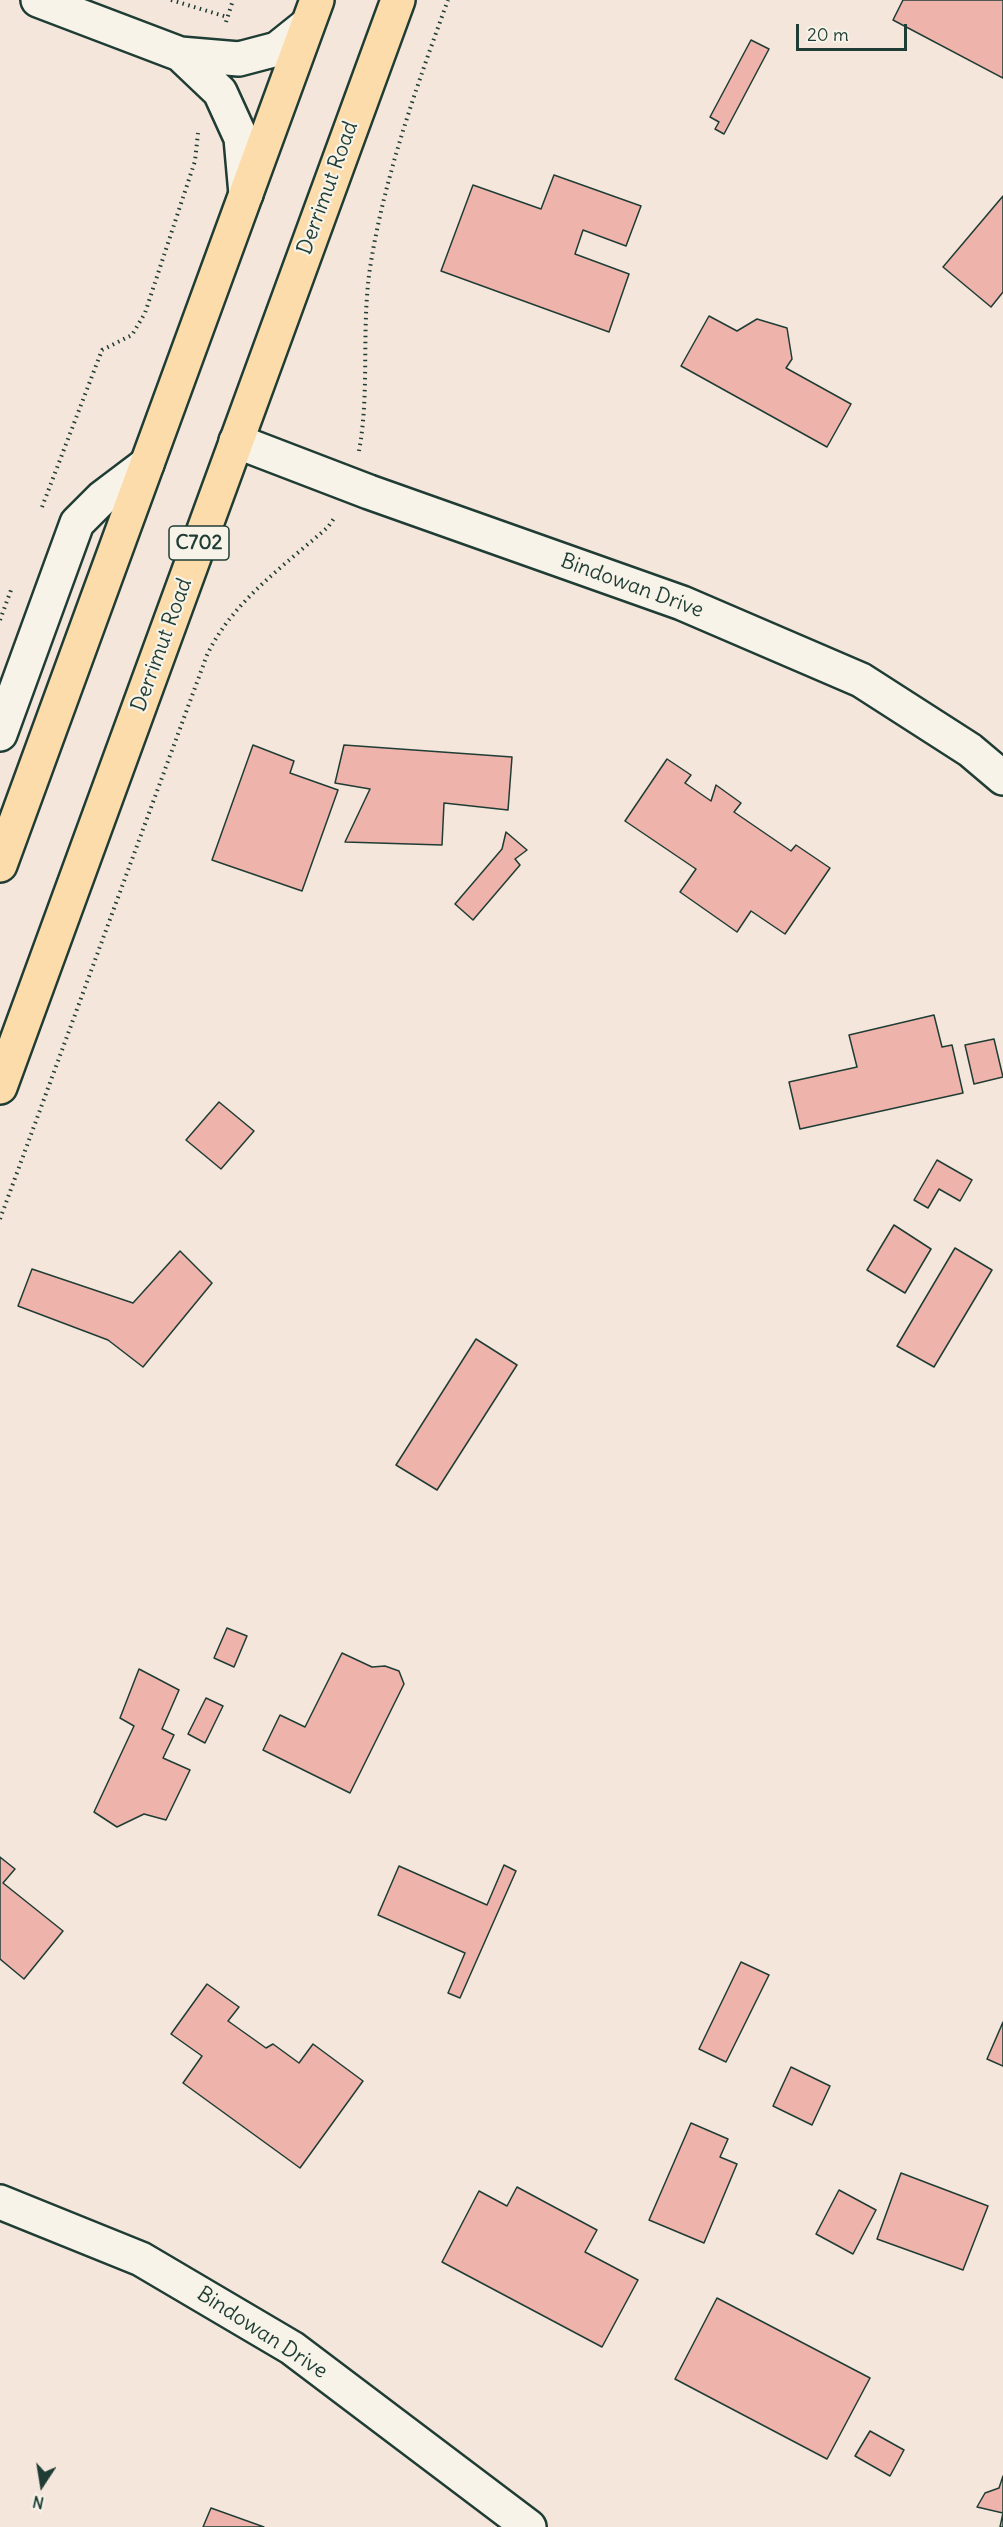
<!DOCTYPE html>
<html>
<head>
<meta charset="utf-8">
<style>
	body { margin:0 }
	#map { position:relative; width:1003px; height:2527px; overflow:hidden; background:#f5e6dc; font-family:Delius,sans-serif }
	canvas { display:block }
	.north { position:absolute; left:12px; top:2455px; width:60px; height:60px; -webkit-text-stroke:4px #f7f3e8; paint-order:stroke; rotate:192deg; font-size:16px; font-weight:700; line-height:24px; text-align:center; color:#1f3d34 }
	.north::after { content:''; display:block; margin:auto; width:21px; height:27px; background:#1f3d34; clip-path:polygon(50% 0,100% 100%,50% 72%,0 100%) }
	.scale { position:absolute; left:796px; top:24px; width:111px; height:27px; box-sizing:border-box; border:3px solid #1f3d34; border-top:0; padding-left:8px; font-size:18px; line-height:21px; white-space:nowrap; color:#1f3d34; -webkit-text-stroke:4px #f7f3e8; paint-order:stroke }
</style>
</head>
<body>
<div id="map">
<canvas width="1003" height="2527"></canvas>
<div class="north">N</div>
<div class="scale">20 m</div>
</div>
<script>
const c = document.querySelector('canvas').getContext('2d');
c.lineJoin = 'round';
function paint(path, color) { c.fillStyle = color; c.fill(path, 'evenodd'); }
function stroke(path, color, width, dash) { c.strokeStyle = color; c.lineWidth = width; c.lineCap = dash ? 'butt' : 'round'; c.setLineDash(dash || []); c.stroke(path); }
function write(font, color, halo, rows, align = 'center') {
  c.font = font + ' Delius,sans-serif'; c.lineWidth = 4.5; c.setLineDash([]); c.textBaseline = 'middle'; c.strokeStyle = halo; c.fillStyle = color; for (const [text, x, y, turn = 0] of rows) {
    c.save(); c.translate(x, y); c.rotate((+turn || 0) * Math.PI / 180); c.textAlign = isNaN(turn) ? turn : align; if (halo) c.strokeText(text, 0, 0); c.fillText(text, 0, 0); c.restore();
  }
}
const building = new Path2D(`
	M903,0h100v78l-110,-58z
	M751,40l18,9 -45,85 -9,-5 4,-7 -9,-5z
	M554,175l87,31 -15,40 -43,-16 -8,24 54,20 -20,58 -168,-61 32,-86 68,24z
	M1003,196v96l-12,15 -48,-40z
	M709,316l28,15 20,-12 30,9 5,31 -6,9 65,36 -24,43 -146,-81z
	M253,745l41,16 -4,12 48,17 -36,101 -90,-31z
	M344,745l168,12 -4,53 -64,-7 -2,42 -97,-3 25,-53 -35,-6z
	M667,759l24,16 -6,8 26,18 5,-16 25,18 -7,9 57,39 5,-6 34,23 -45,66 -34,-23 -14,21 -57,-40 16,-23 -71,-48z
	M506,832l21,18 -12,9 5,6 -47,55 -18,-16 47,-55z
	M934,1015l8,32 10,-2 11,48 -163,36 -11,-47 68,-15 -8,-32z
	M994,1039l9,38 -29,7 -9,-39z
	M219,1102l35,29 -33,38 -35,-29z
	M937,1160l35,20 -12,21 -21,-12 -11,19 -14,-8z
	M894,1225l37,24 -26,44 -38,-23z
	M955,1248l37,22 -58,97 -37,-21z
	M180,1251l32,32 -69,84 -35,-27 -90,-34 14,-37 101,34z
	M476,1339l41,26 -80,125 -41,-25z
	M227,1628l20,8 -13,31 -20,-9z
	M342,1653l30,14 13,-1 14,5 5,13 -54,109 -87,-43 17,-35 25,12z
	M139,1669l40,21 -17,39 12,6 -11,23 27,12 -24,50 -22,-6 -27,13 -23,-15 40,-86 -14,-8z
	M206,1698l17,8 -18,37 -17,-9z
	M0,1857l15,12 -12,14 60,48 -39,48 -24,-20z
	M504,1865l12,6 -56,127 -12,-5 17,-40 -87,-38 21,-49 88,39z
	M741,1962l28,13 -43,87 -27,-13z
	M207,1984l32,23 -11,14 38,27 7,-4 26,19 14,-19 50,37 -63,87 -117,-85 19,-27 -31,-22z
	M1003,2022v44l-16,-7z
	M791,2067l39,19 -18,39 -39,-19z
	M691,2123l37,16 -8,18 17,7 -33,79 -55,-23z
	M901,2173l87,33 -25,64 -86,-31z
	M517,2187l80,43 -12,22 53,28 -36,67 -160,-85 37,-71 28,15z
	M839,2190l37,20 -23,44 -37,-20z
	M717,2298l153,80 -43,81 -152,-80z
	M870,2431l34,19 -14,26 -35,-20z
	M1003,2476v51h-3l3,-14 -26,-6 8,-14 14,-5z
	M211,2508l53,19h-61z`);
paint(building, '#eeb3ab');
stroke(building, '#1f3d34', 1.5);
const minor = new Path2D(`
	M38,0l142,54 59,5 38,-10 30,-24
	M180,54l40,38 21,46 5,56
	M236,441l133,51 313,111 179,77 109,70 33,28
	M0,734l77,-211 25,-25 45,-34
	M0,2202l141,57 151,89 237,179`);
const highway = new Path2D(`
	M0,865l317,-865
	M0,1087l398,-1087`);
stroke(minor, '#1f3d34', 38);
stroke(highway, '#1f3d34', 38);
stroke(new Path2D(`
	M171,0l56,17
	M226,22l7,-22
	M359,451c11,-60 2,-122 11,-183 14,-90 47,-183 78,-268
	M42,507l60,-157 30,-15 13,-22 50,-152 3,-28
	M0,620l11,-30
	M0,1219l207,-564c25,-53 78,-90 121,-128l7,-10`), '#1f3d34', 4, [1.5, 4.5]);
stroke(minor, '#f7f3e8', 33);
stroke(highway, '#fddcac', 33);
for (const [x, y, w] of [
	[199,543,60]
]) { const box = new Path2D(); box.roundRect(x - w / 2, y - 17, w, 34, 4.5); c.fillStyle = '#f7f3e8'; c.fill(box); stroke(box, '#1f3d34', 1.5); }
write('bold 20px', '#1f3d34', null, [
	["C702",199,543]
]);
write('21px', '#1f3d34', '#f7f3e8', [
	["Derrimut Road",328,188,-70],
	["Bindowan Drive",632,586,20],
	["Derrimut Road",162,645,-70],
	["Bindowan Drive",262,2333,33]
]);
</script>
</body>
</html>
